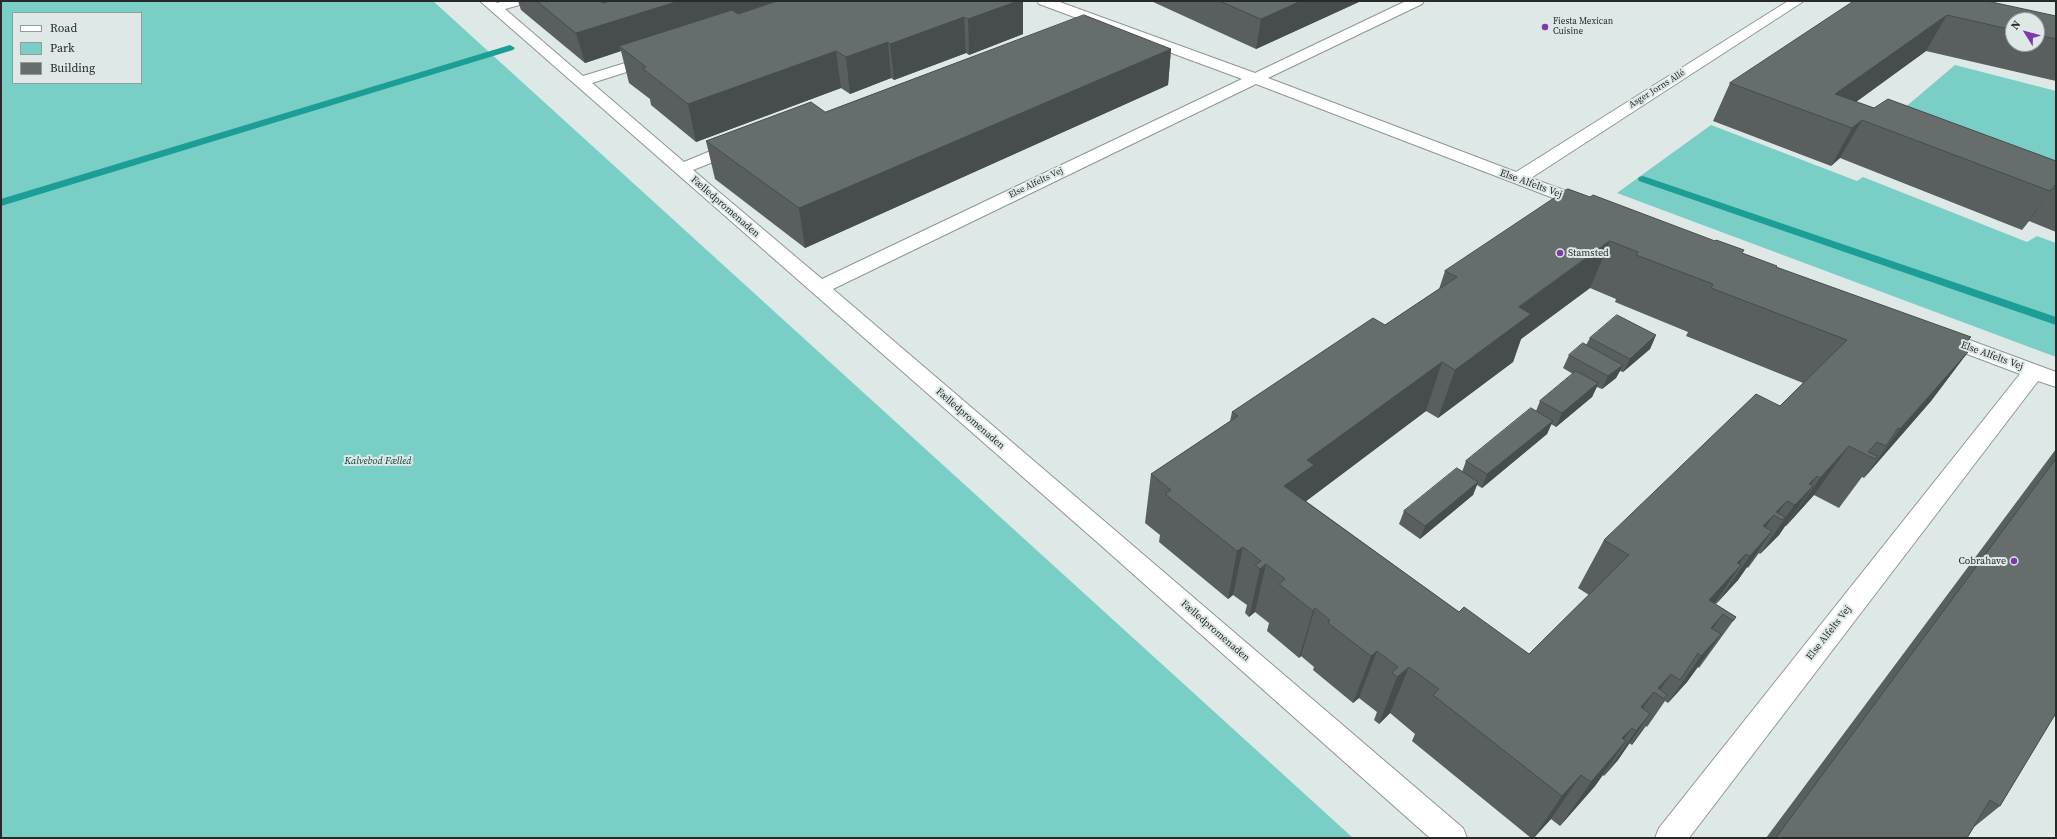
<!DOCTYPE html>
<html>
<head>
<meta charset="utf-8">
<style>
	body { margin:0 }
	#map { position:relative; width:2057px; height:839px; overflow:hidden; background:#dee8e7; font-family:"Source Serif 4",serif }
	canvas { display:block }
	.frame { position:absolute; inset:0; border:2px solid #262a29; pointer-events:none }
	.legend { position:absolute; left:12px; top:12px; width:130px; height:72px; box-sizing:border-box; background:#dee8e7; border:1px solid #949c9b; margin:0; padding:5px 7px; list-style:none; font-size:12px; color:#262a29 }
	.legend li { display:flex; align-items:center; gap:8px; height:20px }
	.legend b { width:20px; border:1px solid #949c9b }
	.north { position:absolute; left:2005px; top:12px; width:40px; height:40px; box-sizing:border-box; background:#dee8e7; border:1px solid #949c9b; border-radius:50%; rotate:307deg; font-size:11px; font-weight:700; line-height:16px; text-align:center; color:#262a29 }
	.north::after { content:''; display:block; margin:auto; width:14px; height:18px; background:#7f39ac; clip-path:polygon(50% 0,100% 100%,50% 72%,0 100%) }
</style>
</head>
<body>
<div id="map">
<canvas width="2057" height="839"></canvas>
<div class="frame"></div>
<ul class="legend">
<li><b style="height:5px;background:#fff"></b>Road</li>
<li><b style="height:11px;background:#79cec6"></b>Park</li>
<li><b style="height:11px;background:#666e6d"></b>Building</li>
</ul>
<div class="north">N</div>
</div>
<script>
const c = document.querySelector('canvas').getContext('2d');
c.lineJoin = 'round';
function paint(path, color) { c.fillStyle = color; c.fill(path, 'evenodd'); }
function stroke(path, color, width, dash) { c.strokeStyle = color; c.lineWidth = width; c.lineCap = dash ? 'butt' : 'round'; c.setLineDash(dash || []); c.stroke(path); }
function write(font, color, halo, rows, align = 'center') {
  c.font = font + ' "Source Serif 4",serif'; c.lineWidth = 4; c.setLineDash([]); c.textBaseline = 'middle'; c.strokeStyle = halo; c.fillStyle = color; for (const [text, x, y, turn = 0] of rows) {
    c.save(); c.translate(x, y); c.rotate((+turn || 0) * Math.PI / 180); c.textAlign = isNaN(turn) ? turn : align; if (halo) c.strokeText(text, 0, 0); c.fillText(text, 0, 0); c.restore();
  }
}
paint(new Path2D(`
	M1,1h432l920,837h-1352zM13,13h128v70h-128z
	M1955,65l101,26v100l-180,-59z
	M1711,125l146,56 6,-4 164,65 10,-6 19,7v114l-439,-164z`), '#79cec6');
paint(new Path2D(`
	M510,45l5,3 -2,2 -512,156v-7z
	M1643,176l413,141v8l-417,-144 -1,-2 1,-2z`), '#1b9e96');
const minor = new Path2D(`
	M480,1h15l2,2 7,-2h21l-2,3 -18,5 78,67 65,-20h10l2,3 -2,3 -66,21 92,79 48,-20 6,-1 6,1 2,4 -2,4 -51,20 129,109 420,-200 -203,-75 -2,-3h20l198,72 151,-72h18l-2,3 -154,74 248,94 272,-171h16l-273,177 63,23 3,4 -3,4 -6,1 -6,-1 -326,-125 -423,205 630,539 4,10h-37l-333,-296z
	M1937,328l119,44v15l-18,-6 -349,457h-34l4,-10 361,-454 -90,-34 -3,-5 3,-5z`);
stroke(minor, '#8d9695', 2);
paint(minor, '#fff');
paint(new Path2D(`
	M518,1h505v33l-54,21 -3,-2 -72,27 -3,-2 -41,16 -9,-6 -145,54 -45,-37 -1,-6 -21,-16 -8,-32 -36,12 -64,-53z
	M1151,1h210l-105,48z
	M1854,1l202,15v65l-130,-30 -70,51 18,6 182,53v71l-27,-11 -7,9 -182,-72 -9,8 -118,-45 17,-38zM2013,20h24v24h-24z
	M1171,49l-3,36 -363,163 -90,-69 -9,-38 119,-29z
	M1568,189l174,64 34,14 192,85 -37,49 -67,77 -2,-1 -23,31 -25,-13 -28,31h-1l-6,9 -19,19 -1,-1 -11,15 -1,-1 -9,13 -22,24 -1,-1v1l21,13 -37,51 -1,-1 -11,15 -19,21 -3,-2 -18,26 -1,-1 -14,19 -3,-2 -11,17 -14,16 -1,-1 -8,11 -35,40 -9,-7 -17,19h-3l-119,-97 3,-7 -25,-21 -11,11 -5,-4 3,-8 -18,-14 -6,5 -40,-33 1,-3 -13,-11 -2,2 -32,-27 2,-8 -14,-11 -6,5 -4,-4 2,-8 -14,-10 -5,4 -69,-57 1,-7 -15,-12 6,-49 79,-53 2,-9 153,-87 54,-36 6,-18zM1590,288l26,11 -1,3 73,30 -2,4 117,47 -23,23 -176,134 -26,48 11,7 -60,59 -70,-42 -153,-111 120,-90 12,7 75,-56 8,-23z
	M1656,335l-6,14 -27,23 -3,-1 -4,7 -14,11 -5,-2 -5,10 -36,30 -5,-3 -4,10 -65,54 -5,-3 -4,10 -53,44 -21,-15 5,-13 58,-39 4,-11 70,-50 4,-10 33,-27 -10,-6 6,-13 17,-10 4,-7z
	M2056,449v264l-56,93 -26,21 -7,11h-201z`), '#585f5e');
paint(new Path2D(`
	M582,1h42l-39,12z
	M679,1h99l-153,49 -6,-4 2,5 -36,12 -9,-30z
	M1018,1h5v33l-54,21 -1,-36z
	M1301,1h60l-105,48 5,-30z
	M1947,15l-21,36 -95,69 4,-26z
	M964,17l2,36 -72,27 -4,-36z
	M888,42l3,36 -41,16 -4,-37z
	M1171,49l-3,36 -363,163 -6,-40z
	M836,51l5,37 -145,54 -8,-38z
	M1862,120l-22,38 -9,8 21,-38z
	M2051,191l-23,30h1l-7,9z
	M1610,241l-20,47 -69,51 -8,23 -75,56 17,-48 64,-63z
	M1656,335l-6,14 -27,23 7,-13z
	M1971,337l-37,48 26,-37z
	M1968,352l-37,49 -67,77 36,-49z
	M1442,362l-16,49 -121,91 -21,-16 23,-26z
	M1623,365l-7,13 -14,11 6,-13z
	M1598,383l-6,14 -36,30 6,-14z
	M1553,421l-6,13 -65,54 5,-14z
	M1849,446l-35,49 -28,31 34,-48z
	M1817,476l-18,25 14,-15 -34,49 -19,19 49,-70z
	M1478,482l-5,13 -53,44 5,-13z
	M1787,501l-11,15v-4z
	M1774,515l-47,66 14,-16 -33,48 1,-13 54,-74z
	M1772,531l-34,49 -22,24 34,-48z
	M1243,547l-10,48 -5,4 9,-48z
	M1266,564l-11,48 -6,5 11,-48z
	M1315,608l-14,48 -2,2 14,-47z
	M1723,614l-34,48 22,-34z
	M1721,634l-34,48 -19,21 33,-47z
	M1377,651l-18,47 -6,5 18,-47z
	M1409,667l-19,46 -11,11 18,-47z
	M1671,674l-14,20 1,-6z
	M1654,692l-32,46 19,-31z
	M1667,695l-33,46 -2,4 32,-46z
	M1650,714l-32,46 -14,16 32,-45z
	M1632,728l-24,34 18,-21 -31,45 -35,40 62,-88z
	M1581,775l-30,44 -18,19 29,-42z`), '#474d4c');
const building = new Path2D(`
	M537,1h63l3,2 7,-2h69l-103,32z
	M777,1h241l-50,18 -4,-2 -74,27 -2,-2 -42,15 -10,-6 -148,53 -46,-36 4,-1 -27,-21 113,-36 6,4z
	M1220,1h81l-40,18z
	M1854,1h133l69,15v23l-19,-4v-15h-24v10l-66,-15 -112,79 39,14 14,-9 168,62v23l-6,7 -188,-71 -10,8 -122,-45z
	M1084,15l87,34 -372,159 -93,-67 105,-39 14,10z
	M1568,189l22,8 3,-2 122,46 1,-1 28,10 -2,3 35,13 -1,1 195,70 -11,11 8,4 -68,77 -2,-1 -12,18 -9,-4 -9,10 9,4 -2,3 -26,-13 -29,32 -3,-2 -8,8 4,2 -18,19 -8,-4 -11,11 9,5 -3,3 -8,-5 -11,11 9,5 -22,25 -4,-2 -9,9 4,2 -32,35 27,17 -3,4 -10,-7 -12,14 10,6 -20,22 -3,-3 -18,27 -9,-6 -13,14 9,7 -3,4 -10,-7 -13,15 9,7 -14,17 -4,-3 -10,10 4,3 -35,41 -10,-7 -19,21 -129,-101 6,-6 -30,-22 -12,10 -5,-4 6,-6 -21,-16 -6,5 -43,-33 2,-3 -15,-12 -2,3 -34,-27 6,-5 -19,-15 -6,5 -5,-4 6,-4 -18,-14 -6,4 -72,-57 6,-4 -20,-16 87,-58 -6,-4 141,-94 12,7 72,-48 -12,-6zM1610,241l28,11 -2,3 77,29 -2,4 136,52 -67,66 -24,-12 -152,146 25,15 -100,99 -65,-47 -5,5 -175,-126 30,-21 -7,-5 135,-98 13,8 76,-56 -12,-7z
	M1617,315l39,20 -26,24 -40,-21z
	M1583,343l40,22 -15,11 -39,-21z
	M1576,371l22,12 -36,30 -22,-12z
	M1531,408l22,13 -66,53 -21,-13z
	M2056,459v254l-56,93 -10,-6 -23,38h-191z
	M1457,468l21,14 -53,44 -21,-15z`);
paint(building, '#666e6d');
stroke(building, '#474d4c', 1);
for (const [x, y, r, color] of [
	[1545,27,4,"#7f39ac"],
	[1560,253,4,"#7f39ac"],
	[2014,561,4,"#7f39ac"]
]) { const dot = new Path2D(); dot.arc(x, y, r, 0, 2 * Math.PI); c.fillStyle = color; c.fill(dot); stroke(dot, '#dee8e7', 1.5); }
write('9px', '#262a29', '#dee8e7', [
	["Fiesta Mexican",1553,22],
	["Cuisine",1553,32]
], 'left');
write('9px', '#262a29', '#dee8e7', [
	["Asger Jorns Allé",1657,89,-32],
	["Else Alfelts Vej",1036,183,-26]
]);
write('10px', '#262a29', '#dee8e7', [
	["Else Alfelts Vej",1531,184,20],
	["Fælledpromenaden",725,207,41],
	["Else Alfelts Vej",1992,356,20],
	["Fælledpromenaden",970,419,41],
	["Fælledpromenaden",1215,631,41],
	["Else Alfelts Vej",1829,633,-52]
]);
write('10px', '#262a29', '#dee8e7', [
	["Stamsted",1568,253],
	["Cobrahave",2006,561,"right"]
], 'left');
write('italic 10px', '#053d39', '#dee8e7', [
	["Kalvebod Fælled",378,461]
]);
</script>
</body>
</html>
